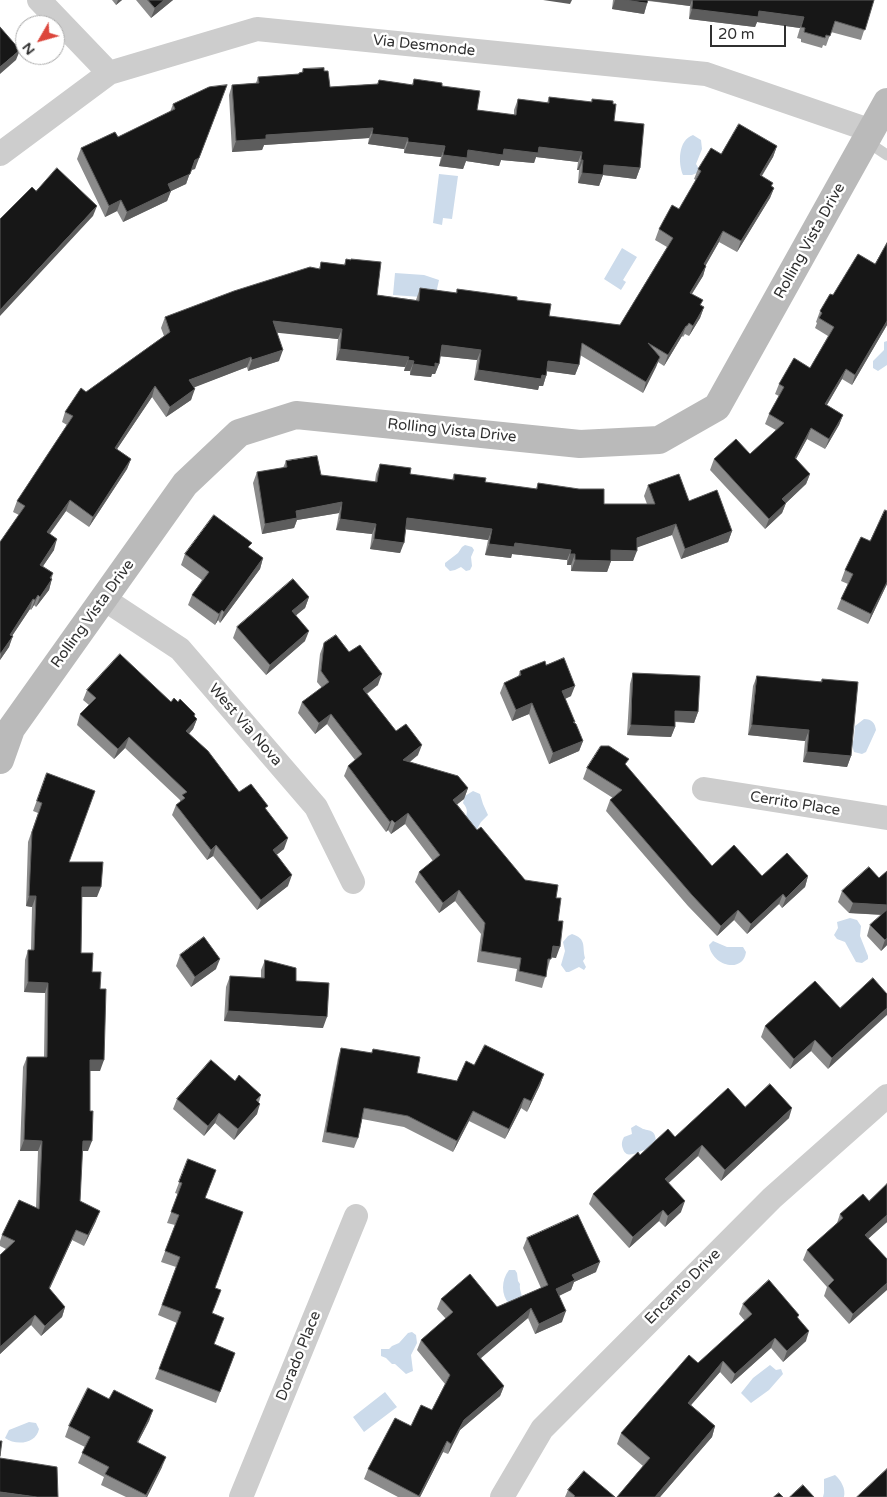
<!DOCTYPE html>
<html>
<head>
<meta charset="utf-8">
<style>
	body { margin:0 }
	#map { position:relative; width:887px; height:1497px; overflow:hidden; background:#fff; font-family:"Varela Round",sans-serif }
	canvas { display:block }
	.north { position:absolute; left:15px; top:15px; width:50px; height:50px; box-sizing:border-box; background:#fff; border:1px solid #acacac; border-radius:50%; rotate:232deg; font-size:14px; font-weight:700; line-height:20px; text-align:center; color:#303030 }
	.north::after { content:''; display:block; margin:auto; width:18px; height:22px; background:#dc463c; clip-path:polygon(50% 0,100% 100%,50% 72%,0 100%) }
	.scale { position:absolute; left:710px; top:25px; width:76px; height:22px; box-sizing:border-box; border:2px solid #303030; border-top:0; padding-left:6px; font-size:15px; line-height:18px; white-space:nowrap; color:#303030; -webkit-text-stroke:4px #fff; paint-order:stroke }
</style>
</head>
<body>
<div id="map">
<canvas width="887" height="1497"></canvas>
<div class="north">N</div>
<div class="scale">20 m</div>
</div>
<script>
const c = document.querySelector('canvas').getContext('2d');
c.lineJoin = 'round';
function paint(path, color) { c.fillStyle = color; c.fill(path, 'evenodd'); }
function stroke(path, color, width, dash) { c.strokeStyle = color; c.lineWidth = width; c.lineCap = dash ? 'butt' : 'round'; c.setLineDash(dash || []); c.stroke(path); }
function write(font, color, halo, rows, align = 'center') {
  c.font = font + ' "Varela Round",sans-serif'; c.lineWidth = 5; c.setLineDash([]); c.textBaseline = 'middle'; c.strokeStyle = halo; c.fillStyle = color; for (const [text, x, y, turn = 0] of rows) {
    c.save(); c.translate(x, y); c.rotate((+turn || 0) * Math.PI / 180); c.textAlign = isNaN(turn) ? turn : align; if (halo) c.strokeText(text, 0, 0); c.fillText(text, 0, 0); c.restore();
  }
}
paint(new Path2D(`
	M693,135l8,5 1,9 -6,15 3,5 -2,4 -5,2h-9c-5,-12 -5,-35 10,-40z
	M439,174l19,2 -6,43 -9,-1 -1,7 -9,-2z
	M622,248l15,9 -14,23 3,2 -5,8 -17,-11z
	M395,273l29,2 15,5 -4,18 -42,-3z
	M887,341v24l-9,6 -5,-3v-7l11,-11v-8z
	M465,545l7,2 2,3 -3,7 1,9 -2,4 -4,1 -5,-4 -6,3 -5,1 -5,-5v-3l13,-10 4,-6z
	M864,719c8,0 11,4 12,11l-10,22 -4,2 -8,-2 -2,-7 2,-7 1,-12z
	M473,791l7,3 3,10 5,11 -7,7 -5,9 -12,-9c3,-8 5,-12 -1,-19l2,-7z
	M850,918l7,2 4,6 -1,10 8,20v3l-6,4 -6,-1 -11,-20 -8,-3 -3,-4 4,-7 -1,-6z
	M572,934c15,5 10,12 13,24l-2,3 3,6 -2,3 -5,-3 -10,5h-3l-5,-7 4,-14 -2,-9 5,-6z
	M713,941l14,6h16l3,5c-3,22 -34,14 -37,-7z
	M636,1125c2,1 5,3 7,4 8,2 12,1 13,12l-8,8c-8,1 -21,12 -25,0 -2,-5 -1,-8 1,-12l8,-3 -1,-6z
	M509,1270h6l2,3 1,8 2,3c-1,6 2,9 2,14l-13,6c-8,-9 -8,-24 0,-34z
	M412,1332l4,3 1,8 -6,12 2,16 -7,3 -11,-10h-3l-6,-6 -5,-2v-7h8l3,-3 7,-3 9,-10z
	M770,1365l6,5 5,-1 2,5 -14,16 -18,13 -10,-10 12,-15z
	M385,1392l12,15 -33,25 -11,-15z
	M29,1422l7,1 3,6c-3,15 -23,17 -34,9l4,-8z
	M835,1475c6,5 11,14 9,22h-21l1,-4v-14z`), '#ccdbeb');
stroke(new Path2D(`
	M866,141l21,14`), '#cdcdcd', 11);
stroke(new Path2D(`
	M39,0l70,73
	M0,154l109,-81 148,-44 449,45 166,57
	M104,599l76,50 136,158 37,75
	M704,789l183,29
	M241,1497l115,-281
	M502,1497l40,-68 230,-231 115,-102`), '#cdcdcd', 24);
stroke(new Path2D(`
	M0,760l11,-31 174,-245 54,-51 57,-18 284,29 79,-4 58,-33 170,-305`), '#bababa', 28);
paint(new Path2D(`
	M112,0h10l-6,5z
	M136,0h37l-22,18z
	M613,0h261l-13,40 -30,-8 -5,14 -3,-1 -1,3 -21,-6v-3l-4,-1 3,-10 -43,-6 -2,5 -66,-8 1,-13 -42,-5 -4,13 -32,-5z
	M303,69l21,2 6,16 47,-3 2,-4 33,5 2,-6 28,7 35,24 37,5v-5l4,-11 29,4 2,-6 42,5 1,-3 21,5 1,17 26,47 -4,11 -33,-4 -4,11 -21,-3 1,-13h-2l1,-8 -42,-5 -2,6 -33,-3 -2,6 -33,-5 -3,8 -24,-3 2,-9 -37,-4v-4l-36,-5 1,-6 -105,7 -2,5 -30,2 -3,-57 3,-10 24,-2 2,-6 40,-3 1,-1 3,-1z
	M209,87l-14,82 -4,1 -5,14 -15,7 -4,10 -44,21 -6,-11 -12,6 -28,-58 4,-11 37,-11 52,-25 3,-8z
	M777,146l-4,11 -11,19 12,12 -4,10 -33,54 -18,-10 -13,23 -3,11 -11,18 9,11 3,2 -4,11 -11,18 -4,-2 -2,3 -1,-1 -18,30 -6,-4 -2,5 -13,26 -63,-38 -1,10 -4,10 -28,-4 -1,5 -3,10h-4l-1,4 -64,-10 3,-20 -37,-4 -1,8 -4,10h-3l-1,3 -21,-2v-4h-6l1,-4 -69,-7 2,-21 -61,-7 2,29 -31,10 -1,-4 -53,20 -3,13 -25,17 -14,-20 -35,52 14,10 -4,10 -38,58 -23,-16 -16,23 4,16 -11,16 10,7 -4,17 -13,17 -2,-2 -3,5 -1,-1 -18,27 -3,11 -9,13v-118l19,-27 -6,-3 4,-11 50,-76 -5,-3 3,-10 21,-20 78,-56 -3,-8 4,-11 154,-48 2,-7 23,3 2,-6 31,36 39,5 4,-12 36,5 1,-4 60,11 32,16 71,9 47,-78 -12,-7 4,-11 20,-20 17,-29 -2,-1 4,-10 23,-15z
	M887,243v82l-35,60 -10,-6 -15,26 16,10 -4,10 -14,24 -18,-10 -11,20 14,15 -4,10 -20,19 -4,10 -17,16 -55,-59 4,-11 36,-5 26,-24 -11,-6 4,-10 10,-18 -4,-2 4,-10 31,-16 18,-32 -13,-8 2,-5 -1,-1 4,-11 13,-16 42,-31z
	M286,461l35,14 54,7 1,-8 4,-10 30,10 42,6 2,-6 31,8 51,7 2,-6 66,21h43l-3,-8 4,-11 41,16 43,30 -4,11 -47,17 -9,-24 -35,12 -4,14h-22l-4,11 -36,-1v-6h-4v-5l-55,-6 -1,4 -26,-3 3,-15 -82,-11 -6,24 -30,-4 2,-15 -36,-4 3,-17 -42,7 -3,8 -32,6 -9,-51 4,-11 26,-4z
	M887,511v73l-19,40 -31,-15 4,-10 7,-15 -7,-3 4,-11 25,-29z
	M250,548l13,10 -3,11 -40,54 -2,-3 -3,5 -27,-20 4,-10 10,-15 -21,-15 4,-11z
	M309,597l-4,11 -9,7 9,26 -39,34 -33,-37 4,-11z
	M324,643l25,9 29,33 -11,9 29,37 22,24 -8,7 58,26 -4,11 -7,5 20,26 48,50 31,18 2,23 -2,37 -5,-1 -9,31 -27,-7 2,-12 -40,-7 4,-28 -26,-33 -16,12 -24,-31 4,-10 14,-11 -28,-37 -14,10 -3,-4 -2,2 -42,-56 4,-10 7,-6 -28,-36 -12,10 -17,-21 4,-11 20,-14 -5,-6 3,-28z
	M546,665l25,31 -6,3 10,24 8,18 -4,10 -30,13 -20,-50 -17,7 -12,-28 4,-10 14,-6 2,-6z
	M633,673l65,39 -4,11 -19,-1v5l-4,10 -44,-2 3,-51z
	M757,676l63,6 2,-3 29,77 -4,11 -44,-5 2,-21 -57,-6 5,-49z
	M87,690l84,12 26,17 -4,10 -4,5 50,58 27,18 18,39 -8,6 12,31 -31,24 -44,-54 -6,4 -35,-45 4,-10 4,-3v-2l-55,-52 -11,11 -37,-34 3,-11 9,-9 -6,-5z
	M626,766l86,100 50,10h46l-3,11 -23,21 -3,-4 -32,30 -13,-14 -17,16 -29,-30 -82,-95 4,-11 3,-2 -30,-19 4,-11z
	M47,773l22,89 28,35h-15l-1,56 11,19 8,99h-10l-2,80h-6l-2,50 16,20 -12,25 -12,-6 -23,49 16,18 -3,10 -21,19 -10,-11 -31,29v-99l6,-6 -6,-3v-5l2,-6 34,-27 2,-57h-18l3,-84 4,-10h17l1,-64 -21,-1 1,-32 3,-10h3l1,-43 -6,-1 2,-64 10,-29 -5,-2z
	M887,871v74l-6,6 -14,-15 3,-11 12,-10 -33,-2 -11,-11 4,-11 37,-13z
	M180,955l36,14 -25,18 -15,-21z
	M265,960l31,21 27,47 -99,-7 2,-34 4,-11 31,2v-8z
	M873,978l-45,91 -17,-18 -21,18 -29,-32 4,-11 75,-18z
	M341,1048l30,5 2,-4 44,24 40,8 17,-16 70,9 -4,11 -13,27 -6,-4 -16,31 -36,-18 -16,31 -49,-25 -42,-8 -4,19 -4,10 -32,-6 16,-84z
	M235,1081l26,14 -2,7 -2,12 -23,26 -19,-17 -11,13 -31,-27 4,-10z
	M745,1107l44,11 -68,63 -23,-25 -30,27 13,29 -16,15 -6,-6 -30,27 -40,-44 4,-10 47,-39z
	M188,1159l18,39 9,90 -3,25 2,31 21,9 -19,50 -61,-24 22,-56 -19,-8 18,-48 -15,-5 14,-37 -8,-2 11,-29 -3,-1z
	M887,1184v38l-19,17 19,20 -38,65 -25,-28 3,-9 -24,-27 4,-10 30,-27 3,-9 29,-13z
	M527,1238l69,34 -22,10 -3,8 -12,6 3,26 -27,12 -7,-16 -48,40 24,28 -4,10 -40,34 -12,24 -5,-2 -23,45h-22l-34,-18 4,-10 43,-43 21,-16 13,-26 -28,-34 4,-10 25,-21 -9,-10 4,-10 56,8 44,-19 -18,-40z
	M743,1304l56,11 -1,3 8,23 -23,21 -12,-14 -40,36 -11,-12 -29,33 24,21 -3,11 -52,60h-43l26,-31 -26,-22 4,-11 124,-112 -6,-7z
	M109,1399l44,11 -4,11 -11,21 24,25 -15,30h-21l-25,-12 3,-8 -26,-14 7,-16 -20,-10 4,-11z
	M568,1490l47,7h-50z`), '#8b8b8b');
paint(new Path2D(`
	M118,0h4l-6,5z
	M164,0h9l-22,18 4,-10z
	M543,0h29l-2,4z
	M615,0h10l22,3 -3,11 -32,-5z
	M645,0h47l-2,6z
	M692,9l67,2 45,6 -4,11 -43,-6 -2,5 -66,-8z
	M20,50l-4,10 -16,14v-7z
	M227,85l-32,84 -4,1 -5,14 -15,7 -4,10 -44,21 4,-10 41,-28 27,-24z
	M373,128l-4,10 -105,7 -2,5 -30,2 4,-11 30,-6z
	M372,134l36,4 -4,11 -36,-5z
	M408,142l37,4 -4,11 -37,-4z
	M777,146l-4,11 -17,28 4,-10z
	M539,147l43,5 -4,10 -42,-5 -2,6 -33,-3 -2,6 -33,-5 -3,8 -24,-3 4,-11 25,-5z
	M581,160h2l-4,10h-2z
	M604,165l36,3 -4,11 -33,-4 -4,11 -21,-3 4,-10z
	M774,188l-4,10 -33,54 4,-11z
	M121,200l-4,11 -12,6 4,-11z
	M97,206l-4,10 -93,100v-6z
	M723,231l-4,11 -19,33 4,-11z
	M706,266l-3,10 -17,27 4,-10z
	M704,307l-4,11 -11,18 4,-10z
	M273,321l69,8 -4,10 -68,-7z
	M887,321v4l-35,60 3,-10z
	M686,326l-4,10 -18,30 4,-11z
	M442,345l39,5 -4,10 -39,-4z
	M340,349l69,8 -4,10 -69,-7z
	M283,350l-4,11 -31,10 4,-11z
	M251,357l-4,10 -62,24 4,-11z
	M660,357l-4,10 -13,26 3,-11z
	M408,360l6,1 -4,10h-6z
	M548,361l31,4 -4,10 -30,-4z
	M435,363l4,1 -4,10h-3l-1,3 -21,-2 3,-11z
	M846,369l-4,10 -21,36 4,-11z
	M478,370l64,5 4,1 -3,10h-4l-1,4 -64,-10z
	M155,386l-3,11 -41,61 4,-10z
	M195,389l-4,11 -25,17 4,-10z
	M843,415l-4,10 -14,24 4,-10z
	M811,428l-4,11 -16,29 4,-10z
	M131,459l-4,10 -38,58 4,-10z
	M810,474l-4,10 -20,19 -4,10 -17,16 4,-10 13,-20z
	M70,500l-4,11 -23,32 4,-11z
	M342,502l-3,11 -42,7 -3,8 -32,6 3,-10 31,-13z
	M407,518l85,11 -4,11 -85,-11z
	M340,519l36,5 -4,10 -36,-4z
	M676,524l-4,11 -39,14 4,-11z
	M732,531l-4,11 -47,17 4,-10z
	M57,539l-3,11 -17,25 3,-10z
	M374,539l30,4 -4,10 -30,-4z
	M515,543l56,7 -4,10 -55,-6 -1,4 -26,-3 4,-11z
	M611,550l26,1 -4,10h-26z
	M570,554h5l-4,11h-4z
	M263,558l-3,11 -40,54 4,-11z
	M575,560l36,1 -4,11 -36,-1z
	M52,579l-3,11 -13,17 4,-10z
	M887,582v2l-19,40 3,-10z
	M38,595l-4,10 -3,5 4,-10z
	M309,597l-4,11 -17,14 4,-11z
	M33,599l-3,10 -24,36 4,-10z
	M222,610l-4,10 -3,5 4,-11z
	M309,631l-4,10 -39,34 4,-10z
	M13,636l-4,11 -9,13 1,-7z
	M382,674l-4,11 -19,14 4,-10z
	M575,686l-4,10 -13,6 4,-11z
	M532,703l-3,11 -17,7 4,-11z
	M675,711l23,1 -4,11 -22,-2z
	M331,714l-4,10 -12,10 4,-11z
	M197,719l-4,10 -11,12 4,-10z
	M631,725l44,2 -4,10 -44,-2z
	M752,725l57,5 -4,11 -57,-6z
	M129,737l-4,11 -11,11 4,-10z
	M583,741l-4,10 -30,13 4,-11z
	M422,745l-4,10 -19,15 4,-10z
	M807,752l44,4 -4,11 -44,-5z
	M468,788l-4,11 -14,11 3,-10z
	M408,813l-3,11 -14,10 4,-11z
	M392,820l-4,10 -2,2 4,-10z
	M288,838l-4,11 -15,12 4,-11z
	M216,845l-3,11 -6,4 4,-10z
	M292,875l-4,11 -31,24 4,-10z
	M808,876l-3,11 -23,21 4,-10z
	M82,887h19l-4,10h-19z
	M459,890l-4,11 -16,12 4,-10z
	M783,894l-4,10 -32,30 4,-10z
	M29,896h7l-4,11 -6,-1z
	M853,903l34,2v10l-38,-2z
	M738,910l-4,10 -17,16 4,-10z
	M887,938v7l-6,6 4,-11z
	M553,946l7,1 -4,11 -7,-1z
	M220,959l-4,10 -25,18 4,-10z
	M28,982l20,1 -3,10 -21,-1z
	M887,1008v7l-59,54 4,-11z
	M228,1011l99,6 -4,11 -99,-7z
	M815,1040l-4,11 -21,18 4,-10z
	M90,1060h14l-4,11h-13z
	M544,1074l-4,11 -13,27 4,-11z
	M524,1098l-3,10 -16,31 4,-10z
	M260,1104l-3,10 -23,26 4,-11z
	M792,1108l-3,10 -68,63 4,-11z
	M473,1111l-4,10 -16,31 4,-11z
	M219,1113l-4,10 -11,13 4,-10z
	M24,1140l18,1 -4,10h-18z
	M83,1141h9l-4,10h-9z
	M702,1145l-4,11 -37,34 4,-11z
	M685,1201l-4,11 -16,15 3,-11z
	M663,1210l-4,11 -30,27 4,-11z
	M100,1211l-4,10 -12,25 4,-11z
	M887,1215v7l-26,23 4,-10z
	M76,1230l-4,10 -27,59 4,-11z
	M600,1262l-4,10 -22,10 -3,8 -19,9 4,-10 16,-14z
	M887,1283v7l-38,34 4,-10z
	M65,1307l-3,10 -21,19 4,-10z
	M531,1308l-3,10 -55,47 4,-11z
	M566,1311l-4,11 -27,12 4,-10z
	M35,1315l-4,10 -31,29v-7z
	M809,1331l-3,10 -23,21 4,-11z
	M775,1338l-4,10 -40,36 4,-10z
	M723,1361l-3,11 -36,41 4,-10z
	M504,1386l-4,10 -40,34 -12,24 3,-10 13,-24z
	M153,1410l-4,11 -16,31 4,-10z
	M715,1426l-3,11 -52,60h-5z
	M447,1441l-4,11 -23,45h-1z
	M166,1457l-4,10 -15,30h-1z
	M0,1492l37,5h-37z`), '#5d5d5d');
const building = new Path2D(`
	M148,0h16l-9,8z
	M625,0h23l-1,3z
	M693,0h181l-9,30 -30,-9 -5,15 -4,-1 -1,3 -21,-6 1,-4 -4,-1 3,-10 -45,-6 -1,6 -66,-8z
	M0,27l20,23 -20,17z
	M324,68v3h4l2,16 48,-3 1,-4 34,5 1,-6 28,4v3l38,5 -3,19 39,5 2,-16 31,4v-6l43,5v-3l21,2v3h3l-2,17 30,3 -4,44 -36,-3 -1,10 -21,-2 1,-13h-2l1,-8 -43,-5 -1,6 -34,-4 -1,6 -35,-5 -1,8 -24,-3 2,-9 -37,-4v-4l-36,-4 1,-6 -107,7v4l-30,2 -4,-56 27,-2 -1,-6 41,-3v-1l4,-1v-3z
	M227,85l-28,73 -4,2 -5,14 -22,10 3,7 -44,21 -6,-12 -12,6 -28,-58 34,-16 3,5 57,-28 -2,-5 36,-17z
	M739,124l38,22 -17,29 13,8 -2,3 3,2 -33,53 -18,-10 -19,33 2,2 -16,27 13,7 -3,5 4,2 -11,19 -4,-3 -2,3h-1l-18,29 -20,-12 12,14 -14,25 -64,-39 -3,22 -31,-4 -2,15 -4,-1 -1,4 -63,-9 3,-20 -39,-5 -3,19 -4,-1v4l-22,-3 1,-3 -6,-1 1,-3 -69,-8 2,-20 -69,-8 10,29 -31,10 -1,-3 -62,23 6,9 -25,18 -15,-21 -40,62 16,11 -38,58 -23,-17 -23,32 10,7 -17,26 13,8 -3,5 2,1 -12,18 -2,-2 -3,5 -2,-1 -23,36 3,1 -12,17h-1v-111l25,-36 -8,-5 56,-85 -8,-4 16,-24 5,4 84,-60 -5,-15 69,-26 76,-24 10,2 1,-7 24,3 1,-6 5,1v-1l30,3 -4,33 42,6 1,-13 37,5v-4l60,8v3l34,4 -2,12 71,9 53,-87 -14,-9 13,-24 7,4 22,-38 -3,-2 13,-21 10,6z
	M57,168l40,38 -97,104v-91l32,-32 4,4z
	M887,243v78l-32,54 -9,-6 -21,35 18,11 -14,24 -18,-11 -16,30 15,16 -28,25 4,4 -17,16 -55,-60 22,-20 14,15 34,-31 -15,-9 15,-27 -5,-3 15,-26 16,10 24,-41 -15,-9 3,-5 -2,-2 10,-17 3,1 25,-41 17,10z
	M317,456l4,19 56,7 3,-18 31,4 -1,6 44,6v-6l32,4 -1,4 52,7 1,-6 41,6h25v15h51l-7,-19 31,-11 10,27 28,-11 15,41 -47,18 -9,-25 -39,14v13l-26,-1v11l-36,-1v-6h-5l1,-4 -56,-7 -1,4 -25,-3 3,-15 -85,-11 -3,25 -30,-4 2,-15 -36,-5 2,-17 -46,9 1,7 -32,6 -8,-52 30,-5 -1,-6z
	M885,510l2,1v71l-16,32 -30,-15 12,-25 -8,-4 16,-33 9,4z
	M214,515l38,28 -4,4 15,11 -39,54 -2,-2 -3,4 -27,-19 17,-23 -24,-18z
	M293,579l16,18 -17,14 17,20 -39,34 -33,-38z
	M336,635l13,17 11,-7 22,29 -19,15 33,42 10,-7 16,21 -19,15 55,16 10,12 -15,12 24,30 4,-3 44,53 33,5 -2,13h5l-3,23h5l-3,26 -7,-1 -2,13h-3l-2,18 -27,-6 2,-13 -40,-7 4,-28 -26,-33 -16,13 -24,-31 21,-17 -32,-42 -13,10 -3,-3 -2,2 -42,-56 14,-12 -31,-40 -12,9 -17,-21 27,-20 -8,-11 3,-28z
	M120,654l51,48 3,-4 4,4 2,-3 15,15 -1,2 3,3 -11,12 22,20 31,41 12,-8 17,22 -3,2 23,30 -15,12 19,25 -31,25 -45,-55 -5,5 -35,-45 9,-7 -3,-3 5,-3 -58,-55 -11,12 -38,-35 16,-16 -9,-8z
	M564,658l11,28 -13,5 13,31h-2l3,2 7,17 -30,12 -21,-50 -16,7 -12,-27 17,-8 -1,-4 25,-10 1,4z
	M633,673l67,3 -2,36 -23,-1v16l-44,-2z
	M757,676l65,6v-3l36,3 -7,74 -44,-4 2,-22 -57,-5z
	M601,746h8l20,13 -4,5 87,102 22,-21 28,31 25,-23 21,23 -22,22 -3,-4 -32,30 -13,-14 -17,16 -29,-31 -82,-95 12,-10 -35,-22z
	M47,773l48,18 -26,71h34l-2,25h-19l-1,66h12l-1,19h9l-1,17h6l-2,71h-14v51h3l-1,30h-9l-3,60 20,10 -12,24 -12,-5 -27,58 16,19 -20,19 -10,-11 -35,32v-92l15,-14 -13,-6 17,-35 20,9 3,-68 -18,-1 3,-83h20l1,-74 -20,-1v-32h6l2,-54h-7l3,-64 10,-29 -5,-2z
	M869,867l10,11 8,-7v34l-34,-2 -11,-12z
	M887,910v28l-2,2 -15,-15z
	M204,937l16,22 -25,18 -15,-22z
	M265,960l31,8v13l33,2 -2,34 -99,-6 2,-35 34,2z
	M873,978l14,16v14l-55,50 -17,-18 -21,19 -29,-33 50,-45 25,27z
	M485,1045l59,29 -13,27 -7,-3 -15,31 -36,-18 -16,30 -49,-25 -44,-8 -6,30 -32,-6 15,-84 31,5 1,-4 47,8 -3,16 40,8 9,-20 8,4z
	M211,1060l24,21 4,-6 22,20 -5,5 4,4 -22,25 -19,-16 -11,13 -31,-27z
	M770,1084l22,24 -67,62 -23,-25 -37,34 20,22 -17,15 -5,-6 -30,27 -40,-43 45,-42 2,3 28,-26 7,8 53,-49 17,19z
	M188,1159l28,11 -11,28 38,14 -28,76 6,2 -9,23 12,5 -10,26 21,9 -15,39 -61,-23 22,-57 -19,-7 18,-48 -15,-6 14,-36 -8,-3 11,-29 -3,-1z
	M887,1184v31l-22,20 22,24v24l-34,31 -25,-28 6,-6 -27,-30 36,-32 -3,-4 23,-20 6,7z
	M578,1215l22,47 -28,13 3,5 -19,9 10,22 -27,13 -8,-16 -54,46 27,32 -40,34 -13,24 -4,-3 -28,55 -51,-27 27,-51 16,8 10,-21 11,5 18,-35 -29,-35 32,-28 -12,-13 29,-25 27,33 51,-22 -21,-47z
	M769,1280l30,35 -2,2 12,14 -22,20 -12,-13 -40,36 -12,-13 -35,42 27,23 -60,71h-38l33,-39 -29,-25 68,-78 9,8 54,-49 -9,-10z
	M88,1388l21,11 5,-9 39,20 -16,32 29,15 -20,38 -41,-21 4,-7 -27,-14 8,-16 -21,-11z
	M0,1441h2l-2,15z
	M0,1458l57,9 1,30h-21l-37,-5z
	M887,1469v28h-30z
	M584,1471l31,26h-41l1,-1 -7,-6z
	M803,1485l11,12h-24z
	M779,1493l4,4h-9z`);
paint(building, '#171717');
stroke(building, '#5d5d5d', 1);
write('15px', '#303030', '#fff', [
	["Via Desmonde",424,46,6],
	["Rolling Vista Drive",810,241,-61],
	["Rolling Vista Drive",452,431,6],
	["Rolling Vista Drive",93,614,-54],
	["West Via Nova",245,725,49],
	["Cerrito Place",795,804,9],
	["Encanto Drive",683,1287,-45],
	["Dorado Place",299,1356,-68]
]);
</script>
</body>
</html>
